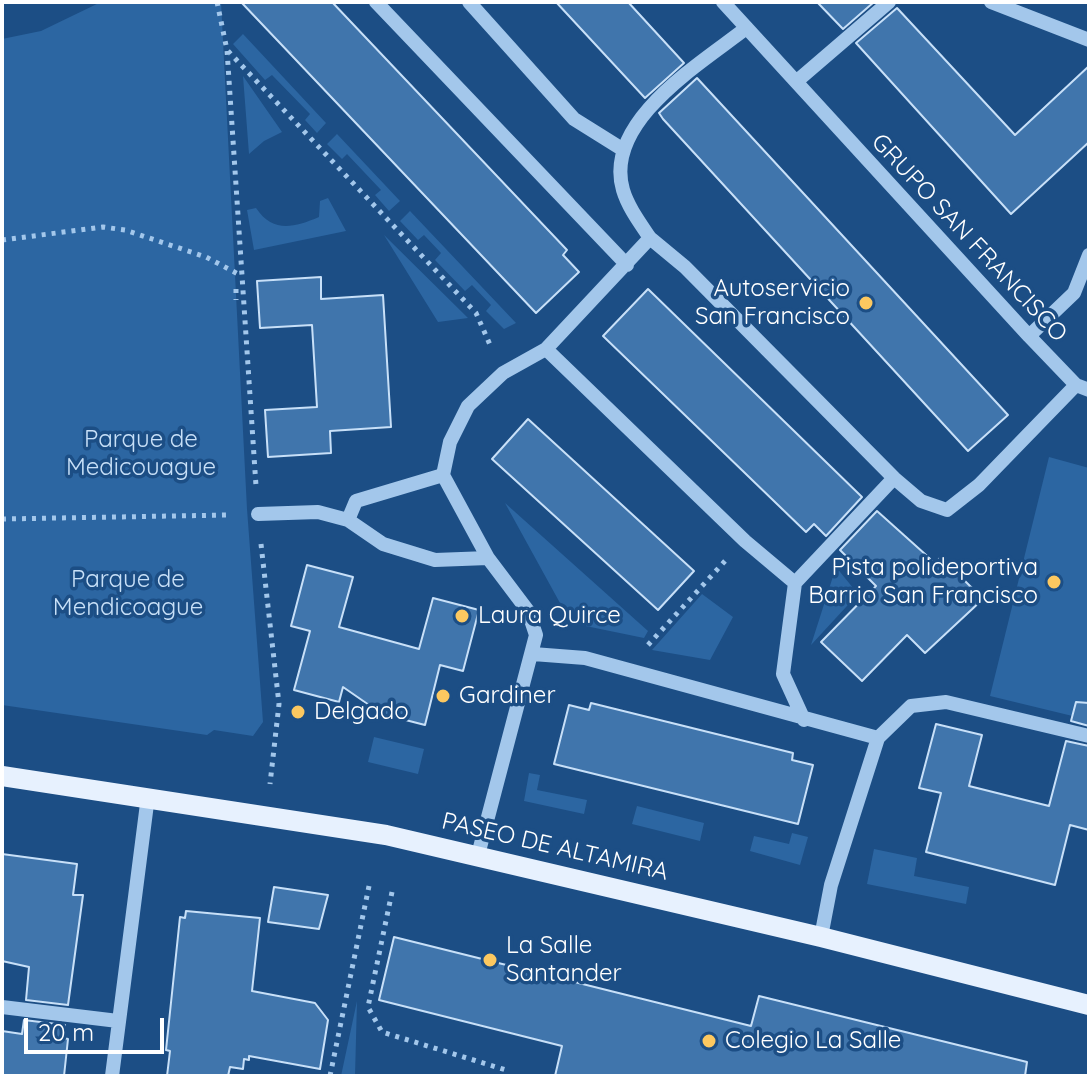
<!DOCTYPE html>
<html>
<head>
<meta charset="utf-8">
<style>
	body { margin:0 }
	#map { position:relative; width:1091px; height:1078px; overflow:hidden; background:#1c4e85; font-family:Quicksand,sans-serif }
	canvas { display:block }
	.frame { position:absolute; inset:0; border:4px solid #fff; pointer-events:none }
	.scale { position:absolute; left:24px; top:1018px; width:140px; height:36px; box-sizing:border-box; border:4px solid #fff; border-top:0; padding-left:10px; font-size:24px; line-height:28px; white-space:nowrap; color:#fff; -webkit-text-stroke:6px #1c4e85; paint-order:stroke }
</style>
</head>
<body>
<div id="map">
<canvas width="1091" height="1078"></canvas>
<div class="frame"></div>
<div class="scale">20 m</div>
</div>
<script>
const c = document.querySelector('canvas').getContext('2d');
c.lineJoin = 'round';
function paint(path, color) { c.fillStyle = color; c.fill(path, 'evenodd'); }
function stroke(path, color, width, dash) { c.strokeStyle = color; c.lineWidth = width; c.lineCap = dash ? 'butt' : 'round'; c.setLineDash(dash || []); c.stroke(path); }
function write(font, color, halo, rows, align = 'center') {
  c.font = font + ' Quicksand,sans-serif'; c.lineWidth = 7; c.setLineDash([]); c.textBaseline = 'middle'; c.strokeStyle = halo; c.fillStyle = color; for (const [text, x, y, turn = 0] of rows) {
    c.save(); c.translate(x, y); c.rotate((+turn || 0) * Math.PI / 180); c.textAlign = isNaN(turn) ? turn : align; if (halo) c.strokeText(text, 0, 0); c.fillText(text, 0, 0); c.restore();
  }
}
paint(new Path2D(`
	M101,2h120l26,507 16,213 -10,14 -39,-6 -7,5 -205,-30v-666l39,-8z
	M243,34l83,89 -9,10 -12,-13 5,-6 -38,-39 -7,5 -32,-36z
	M243,76l39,56 -18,9 -15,13z
	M337,134l63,67 -11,10 -14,-16 6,-5 -34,-36 -5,5 -15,-15z
	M328,198l18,33 -92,19 -7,-40 9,-2c17,25 37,20 63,9l1,-16z
	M410,211l106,112 -12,6 -18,-18 5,-6 -19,-20 -7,6 -30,-31 6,-7 -17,-18 -6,5 -18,-19z
	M384,235l84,83 -30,4z
	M1049,457l40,11v252l-99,-24z
	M505,503l143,128 -4,7 -73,-15z
	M836,567l22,27 -47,51z
	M702,594l31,23 -23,43 -58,-10z
	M374,737l50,12 -6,25 -50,-12z
	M529,773l11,2 -3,15 50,10 -3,14 -60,-13z
	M637,806l67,17 -4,18 -68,-17z
	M792,833l16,4 -8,28 -50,-14 4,-15 35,8z
	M874,849l43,9 -3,18 55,11 -3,17 -99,-20z
	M357,1001l-2,75h-14z`), '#2c66a2');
const building = new Path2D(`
	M241,2h91l235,248 -4,5 16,17 -43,41z
	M556,2h72l56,61 -39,35z
	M817,2h57l-31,27z
	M897,8l118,127 74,-69v76l-78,72 -155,-171z
	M697,78l311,337 -40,36 -305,-332 -4,-6z
	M321,277v22l62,-4 8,132 -61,4 1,22 -63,4 -3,-47 52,-3 -5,-82 -52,3 -3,-47z
	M648,289l214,208 -36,39 -12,-12 -8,8 -203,-196z
	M528,419l166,152 -36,39 -166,-151z
	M877,511l58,52 6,-6 42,42 -58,54 -18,-18 -45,46 -41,-39 55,-56 -36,-36z
	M307,565l46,12 -14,50 80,22 14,-51 46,12 -16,61 -23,-6 -15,60 -43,-11 -39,-27 -4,15 -45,-12 16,-59 -19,-5z
	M1076,702l13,1v23l-18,-5z
	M591,703l202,50 -1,7 21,5 -15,59 -244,-60 15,-59 20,5z
	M936,724l46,11 -13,51 80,20 17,-65 23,5v84l-19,-5 -15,60 -129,-33 15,-59 -22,-5z
	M2,854l75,10 -4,31h10l-15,110 -42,-5 3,-33 -27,-6z
	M274,887l54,8 -9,34 -51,-7z
	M186,911l74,7 -8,73 63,12 13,17 -8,49 -71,-13v4l-5,-1 -1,10 -13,-2 -2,9h-61l3,-25 -4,-1 14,-133 5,1z
	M394,937l357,89 8,-30 268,66 -2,14h-470l7,-30 -183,-46z
	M24,1020l41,5 -1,13 4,1 -4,37h-62v-45l20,3z`);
paint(building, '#4075ac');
stroke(building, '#c8e0f8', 2);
stroke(new Path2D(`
	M217,2l10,48 29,436
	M228,51l248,262 15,34
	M2,240l101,-13 22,3 81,27 34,18
	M236,289v11
	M2,519l227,-4
	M261,544l18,160 -9,80
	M648,645l77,-84
	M392,892l-24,115 14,25 124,38
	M330,1076l39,-190`), '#a3c7eb', 5, [4, 6]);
stroke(new Path2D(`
	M376,2l251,263
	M469,2l105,117 48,30
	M723,2l306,334 47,49 13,5
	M991,2l98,38
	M797,81l92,-79
	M650,238l35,29 209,211 27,23 26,9 32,-25 97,-100
	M1029,336l45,-43 15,-38
	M546,349l199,192 50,42
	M258,514l60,-2 30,8 35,24 52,16 53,-2
	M348,520l8,-19 87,-26
	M533,654l52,4 293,80 -47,147 -10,52
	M804,720l-21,-46 12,-91 99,-105
	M878,738l33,-32 35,-4 143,34
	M478,855l58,-220 -8,-24 -40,-53 -45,-83 7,-33 18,-36 35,-33 43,-24 104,-111c-10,-15 -22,-31 -27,-48 -20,-68 77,-126 122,-161
	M2,1007l116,14
	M112,1076l36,-280`), '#a3c7eb', 14);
stroke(new Path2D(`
	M2,776l384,59 435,102 268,68`), '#e7f1fe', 20);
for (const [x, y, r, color] of [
	[866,303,8,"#fcc860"],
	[1054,582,8,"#fcc860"],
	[462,616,8,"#fcc860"],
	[443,696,8,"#fcc860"],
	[298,712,8,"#fcc860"],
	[490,960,8,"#fcc860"],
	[709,1041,8,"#fcc860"]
]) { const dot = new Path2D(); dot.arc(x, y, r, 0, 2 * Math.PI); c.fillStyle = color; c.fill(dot); stroke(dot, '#1c4e85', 3); }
write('24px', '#fff', '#1c4e85', [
	["GRUPO SAN FRANCISCO",969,238,47],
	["PASEO DE ALTAMIRA",555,847,13]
]);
write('24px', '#fff', '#1c4e85', [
	["Autoservicio",850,289,"right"],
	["San Francisco",850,317,"right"],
	["Pista polideportiva",1038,568,"right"],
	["Barrio San Francisco",1038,596,"right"],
	["Laura Quirce",478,616],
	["Gardiner",459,696],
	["Delgado",314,712],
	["La Salle",506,946],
	["Santander",506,974],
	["Colegio La Salle",725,1041]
], 'left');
write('24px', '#c8e0f8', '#1c4e85', [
	["Parque de",141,440],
	["Medicouague",141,468],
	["Parque de",128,580],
	["Mendicoague",128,608]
]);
</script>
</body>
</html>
